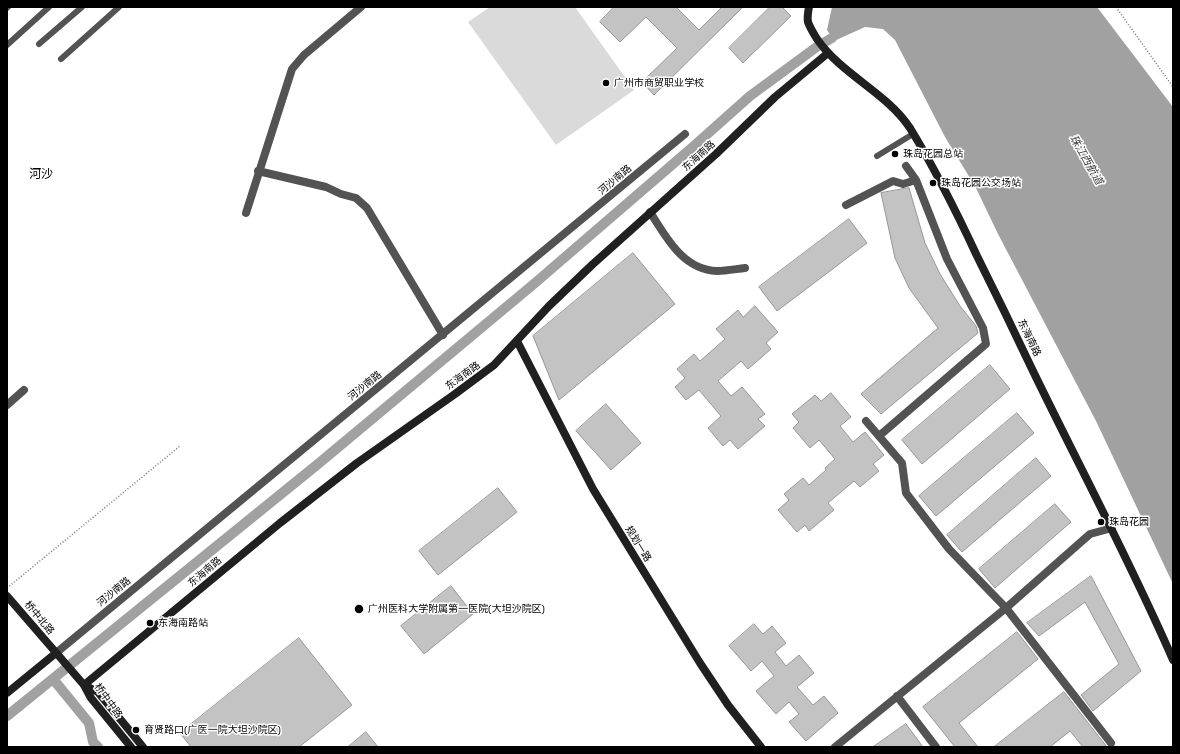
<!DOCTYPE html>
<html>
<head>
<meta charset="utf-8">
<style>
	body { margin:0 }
	#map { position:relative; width:1180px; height:754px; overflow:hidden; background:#fff; font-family:Rubik,sans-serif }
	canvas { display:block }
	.frame { position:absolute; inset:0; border:8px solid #000; pointer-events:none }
</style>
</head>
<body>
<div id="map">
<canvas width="1180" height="754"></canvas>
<div class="frame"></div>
</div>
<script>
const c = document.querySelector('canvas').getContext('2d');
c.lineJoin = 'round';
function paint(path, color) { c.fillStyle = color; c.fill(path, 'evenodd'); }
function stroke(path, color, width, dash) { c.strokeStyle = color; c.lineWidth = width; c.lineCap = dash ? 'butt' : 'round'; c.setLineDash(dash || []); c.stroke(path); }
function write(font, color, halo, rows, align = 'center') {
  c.font = font + ' Rubik,"Noto Sans SC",sans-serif'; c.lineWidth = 3; c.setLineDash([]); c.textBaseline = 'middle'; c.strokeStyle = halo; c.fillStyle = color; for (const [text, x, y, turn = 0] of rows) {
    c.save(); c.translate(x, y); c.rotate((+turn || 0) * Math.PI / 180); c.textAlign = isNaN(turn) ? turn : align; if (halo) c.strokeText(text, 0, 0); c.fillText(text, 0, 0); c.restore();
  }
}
paint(new Path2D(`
	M490,7h85l59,83 -78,55 -88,-123z`), '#dadada');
paint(new Path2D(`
	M832,7h265l76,100v477l-77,-163 -98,-187 -22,-46 -31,-51 -50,-97 -12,-11 -18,-2 -31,14 -7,-11z`), '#a1a1a1');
stroke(new Path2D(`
	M53,679l36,44 4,19 5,5
	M7,716l311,-252 217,-181 160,-138 55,-49 68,-50 14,-8`), '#a1a1a1', 10);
const building = new Path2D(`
	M614,7h62l23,23 23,-23h21l-89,88 -12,-13 35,-34 -31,-31 -26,25 -20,-20z
	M770,7h12l9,9 -48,47 -14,-15z
	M909,188l16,55 15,31 20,32 16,20 2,7 -97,81 -20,-20 77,-66 -29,-40 -14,-30 -14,-65z
	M849,219l18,24 -90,68 -18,-24z
	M633,253l42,51 -116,96 -26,-64z
	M755,306l23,26 -12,11 5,6 -23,20 -7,-8 -23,20 13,15 11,-9 23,27 -7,5 7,7 -27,23 -8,-9 -7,6 -15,-18 13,-12 -22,-26 -13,10 -11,-13 10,-9 -8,-9 17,-15 6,7 25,-22 -9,-10 22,-19 5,7z
	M990,365l20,24 -88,75 -20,-24z
	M831,393l20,24 -11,9 13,16 12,-10 19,23 -11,9 6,7 -19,16 -6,-6 -26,22 6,7 -25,21 -4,-6 -8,7 -19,-22 11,-10 -5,-6 19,-16 6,7 17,-15 -1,-2 10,-9 -16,-19 -9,8 -17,-20 6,-6 -7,-8 23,-19 6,6z
	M606,404l35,39 -30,27 -35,-39z
	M1017,413l17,20 -98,83 -17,-20z
	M1036,458l15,18 -89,76 -15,-17z
	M498,488l19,24 -79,63 -19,-24z
	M1055,504l16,18 -76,66 -16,-19z
	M1091,576l50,95 -48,40 -12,-16 38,-31 -34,-62 -46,34 -12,-13z
	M451,586l22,28 -49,40 -23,-28z
	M754,624l9,10 9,-8 14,17 -11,9 11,14 13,-11 15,18 -17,14 16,18 11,-9 14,17 -32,28 -17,-19 10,-8 -10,-12 -13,12 -20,-23 18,-15 -12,-15 -11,10 -22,-25z
	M1017,632l21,27 -79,64 19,24h-23l-32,-40z
	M299,638l53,67 -53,42h-108l-11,-14z
	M1064,692l43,55h-24l-13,-16 -20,16h-56z
	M906,724l17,23h-50z
	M366,732l12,15h-30z`);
paint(building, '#c3c3c3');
stroke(building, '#979797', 1);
stroke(new Path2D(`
	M1116,7l57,80
	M7,588l173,-142`), '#757575', 1.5, [1, 2]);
stroke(new Path2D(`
	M7,8l1,-1
	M39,44l43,-37
	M7,45l42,-38
	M61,59l58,-52
	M877,156l36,-22`), '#535353', 6);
stroke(new Path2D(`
	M258,171l68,16 15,7 15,4 11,10 76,127
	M846,205l47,-24 10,3 13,-4
	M650,212c16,25 33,58 67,59 9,0 19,-2 28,-3
	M246,213l46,-144 12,-14 57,-48
	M7,405l17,-15
	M866,421l36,42 4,30 43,56 57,59 105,135
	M879,436l107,-92 -3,-16 -36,-69 -31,-79 -10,-14
	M56,653l629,-519
	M897,696l39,51
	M835,747l171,-139 84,-74 22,-6`), '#535353', 8);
stroke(new Path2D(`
	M809,7c-1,5 -2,10 -1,15 2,6 6,12 9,17 25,36 69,53 93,89 25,41 47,85 67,128 19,38 37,75 55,113 47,97 98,192 141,291
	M517,341l76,148 107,174 28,42 33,42
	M7,596l77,89 7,13 40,49
	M84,685l196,-162 77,-60 98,-69 39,-29 55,-59 44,-42 123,-110 59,-57 53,-44
	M84,685l14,7 45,55
	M7,693l49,-40`), '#202020', 8);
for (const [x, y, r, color] of [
	[606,83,4,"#000"],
	[895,154,4,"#000"],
	[933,183,4,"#000"],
	[1101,522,4,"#000"],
	[359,609,5,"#000"],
	[150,623,4,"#000"],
	[136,730,4,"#000"]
]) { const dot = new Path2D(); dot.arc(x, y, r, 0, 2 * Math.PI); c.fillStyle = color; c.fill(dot); stroke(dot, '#fff', 1.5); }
write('10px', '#000', '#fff', [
	["广州市商贸职业学校",614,83],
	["珠岛花园总站",903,154],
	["珠岛花园公交场站",941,183],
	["珠岛花园",1109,522],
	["广州医科大学附属第一医院(大坦沙院区)",368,609],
	["东海南路站",158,623],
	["育贤路口(广医一院大坦沙院区)",144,730]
], 'left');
write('10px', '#000', '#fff', [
	["东海南路",699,156,-42],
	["河沙南路",615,180,-40],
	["东海南路",1029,338,64],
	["东海南路",463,376,-36],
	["河沙南路",365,386,-39],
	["规划一路",638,544,58],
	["东海南路",205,572,-40],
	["河沙南路",114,592,-39],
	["桥中北路",39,618,50],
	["桥中中路",108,701,54]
]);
write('italic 11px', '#424242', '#fff', [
	["珠江西航道",1086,160,60]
]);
write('12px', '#000', '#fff', [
	["河沙",41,175]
]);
</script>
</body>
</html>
